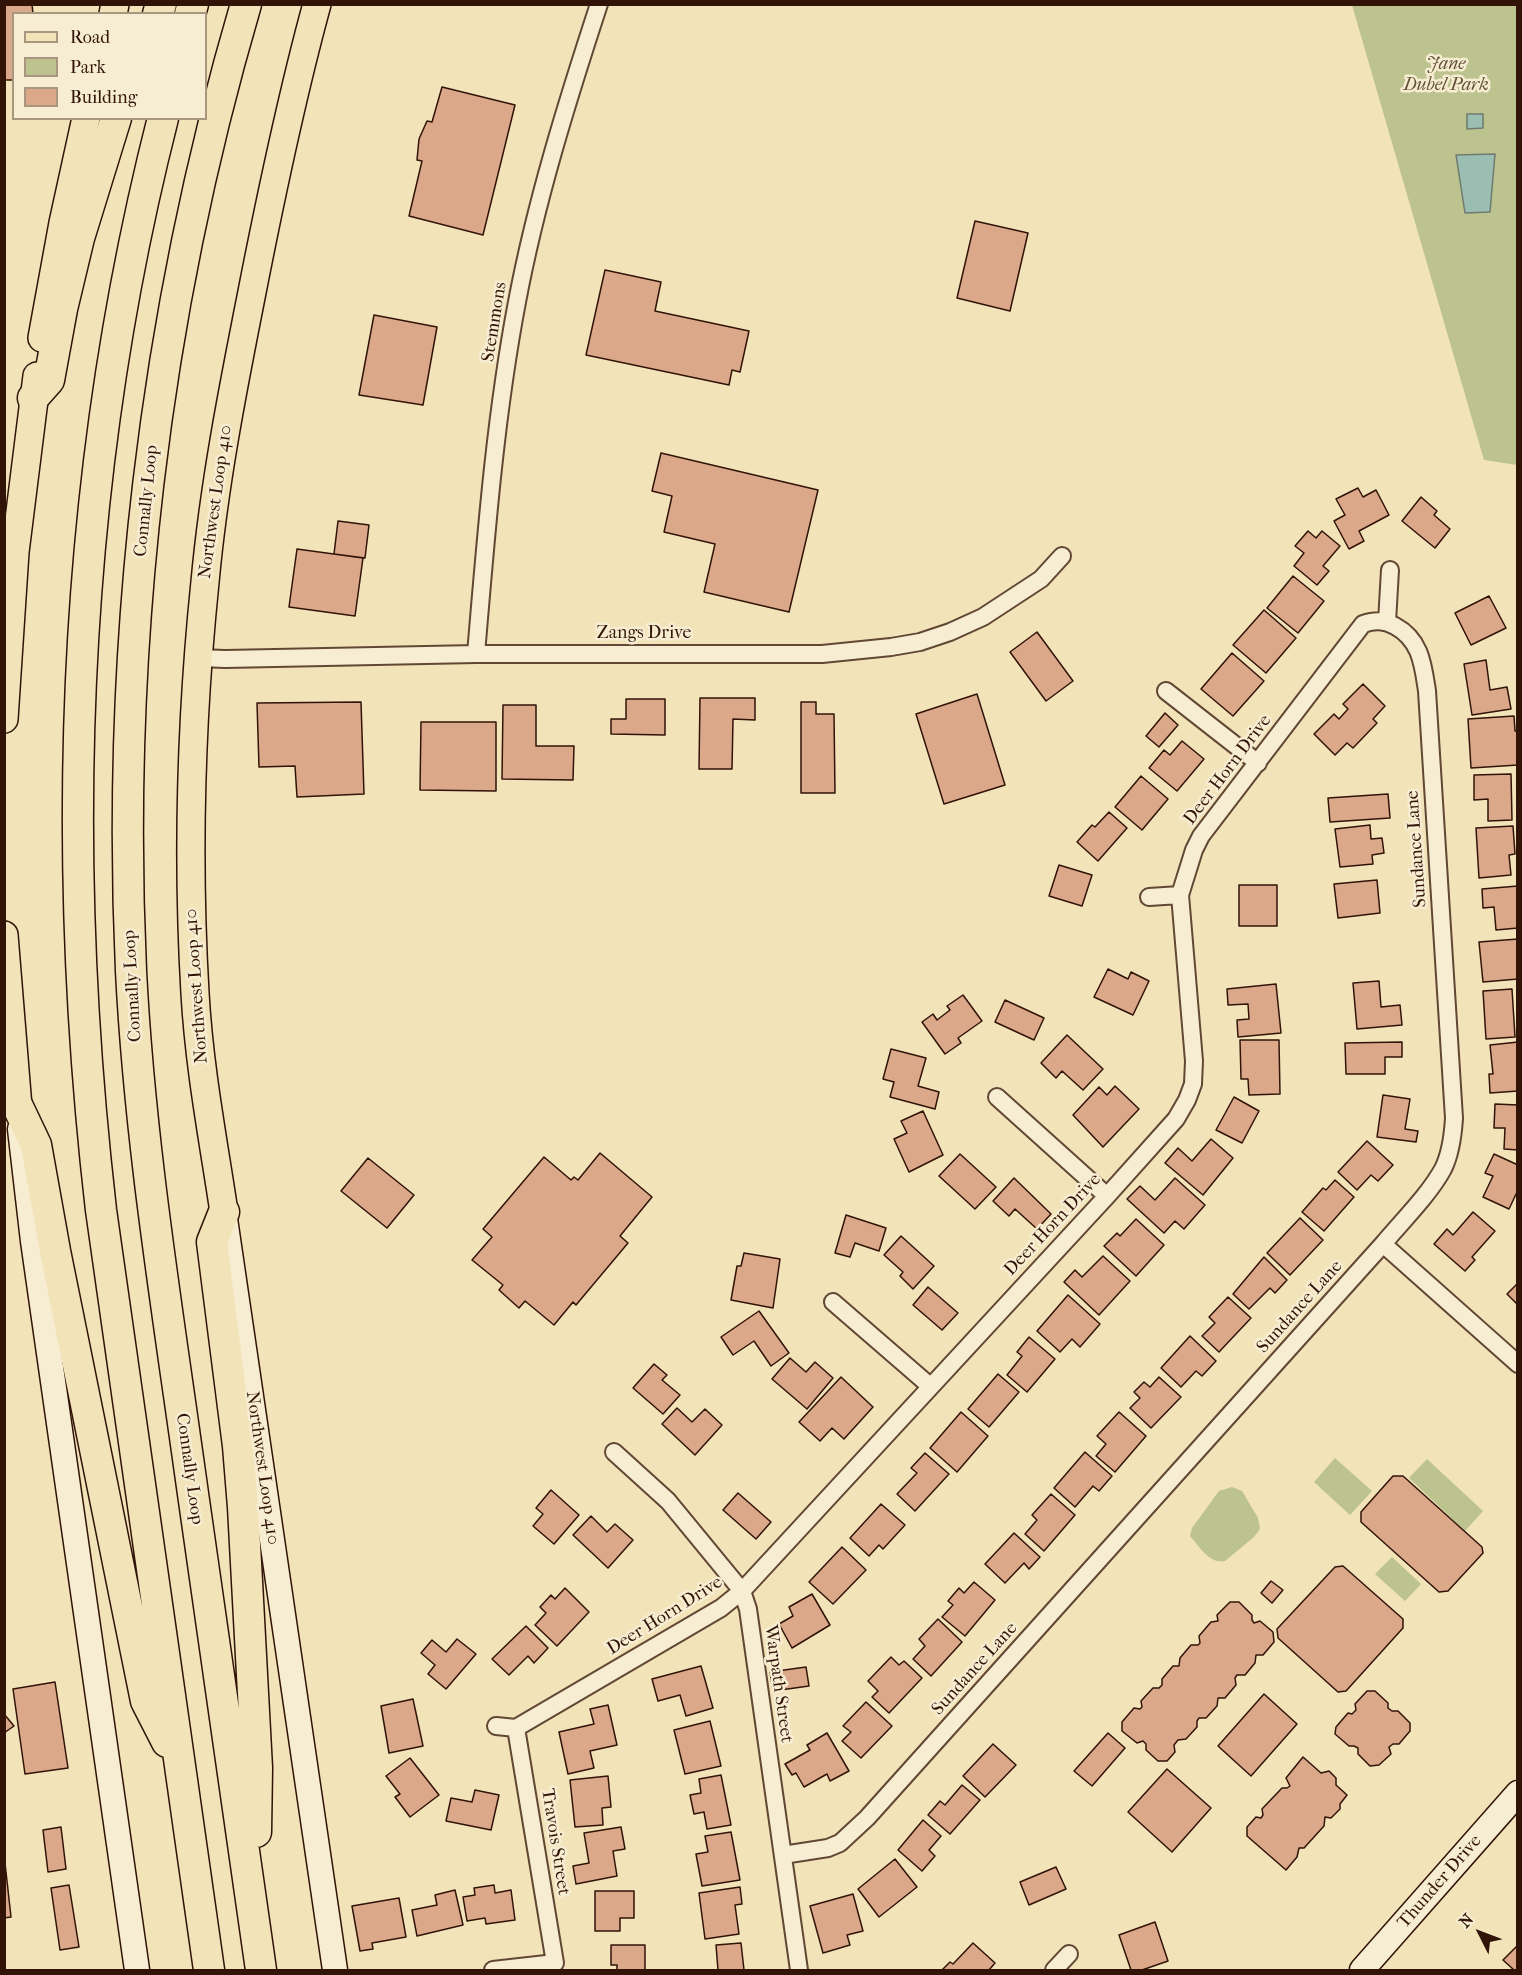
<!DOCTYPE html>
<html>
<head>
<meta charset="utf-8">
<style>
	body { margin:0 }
	#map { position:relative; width:1522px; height:1975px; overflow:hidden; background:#f2e3b9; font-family:"IM FELL French Canon",serif }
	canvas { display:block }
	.frame { position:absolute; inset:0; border:6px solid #311307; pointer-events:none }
	.legend { position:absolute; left:12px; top:12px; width:195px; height:108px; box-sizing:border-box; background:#f7edd2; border:2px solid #a89681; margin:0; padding:8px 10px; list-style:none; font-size:18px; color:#311307 }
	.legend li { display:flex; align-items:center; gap:12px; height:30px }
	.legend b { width:30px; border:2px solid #a89681 }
	.north { position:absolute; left:1450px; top:1903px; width:60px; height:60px; -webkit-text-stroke:4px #f7edd2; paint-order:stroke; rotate:312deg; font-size:16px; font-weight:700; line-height:24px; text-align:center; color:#311307 }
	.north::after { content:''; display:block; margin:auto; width:21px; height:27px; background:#311307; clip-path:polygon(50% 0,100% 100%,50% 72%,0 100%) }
</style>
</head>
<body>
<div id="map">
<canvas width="1522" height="1975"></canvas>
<div class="frame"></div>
<ul class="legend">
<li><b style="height:8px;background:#f2e3b9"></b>Road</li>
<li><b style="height:16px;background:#bcc38f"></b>Park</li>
<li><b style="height:16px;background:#dba989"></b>Building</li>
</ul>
<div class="north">N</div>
</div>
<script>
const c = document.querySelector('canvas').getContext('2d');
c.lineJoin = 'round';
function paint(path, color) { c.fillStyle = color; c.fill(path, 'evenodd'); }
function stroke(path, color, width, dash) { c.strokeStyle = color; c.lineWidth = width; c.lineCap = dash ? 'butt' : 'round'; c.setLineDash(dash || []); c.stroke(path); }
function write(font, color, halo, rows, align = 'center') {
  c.font = font + ' "IM FELL French Canon",serif'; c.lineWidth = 5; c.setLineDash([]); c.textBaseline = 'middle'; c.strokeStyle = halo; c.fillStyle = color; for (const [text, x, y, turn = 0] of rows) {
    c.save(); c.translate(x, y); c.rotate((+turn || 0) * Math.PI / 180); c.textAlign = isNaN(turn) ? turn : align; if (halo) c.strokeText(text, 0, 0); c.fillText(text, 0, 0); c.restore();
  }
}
paint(new Path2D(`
	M1352,5h165v460l-33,-5z
	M1335,1458l37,33 -22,24 -36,-33z
	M1427,1459l56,52 -18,20 -56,-53z
	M1232,1487l10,4 16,27 2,11 -6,8 -29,24c-16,3 -25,-14 -35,-25l2,-8 27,-37z
	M1392,1557l29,27 -16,17 -30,-27z`), '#bcc38f');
const water = new Path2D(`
	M1467,114h16v14l-16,1z
	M1495,154l-5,58 -25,1 -9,-58z`);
paint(water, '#9bbeb2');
stroke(water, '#717a6e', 1.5);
const building = new Path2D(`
	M4,4h28l1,10h-19v66h-10z
	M442,87l73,18 -32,130 -74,-19 13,-55 -5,-1 2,-21 8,-18 5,1z
	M975,221l53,12 -18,78 -53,-13z
	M605,270l56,12 -6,29 94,20 -9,41 -8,-2 -3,15 -143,-30z
	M374,315l63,12 -14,78 -64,-10z
	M661,453l157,37 -29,122 -85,-20 11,-48 -51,-12 8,-36 -20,-5z
	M1358,488l5,9 13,-7 13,25 -30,16 5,10 -15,8 -15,-28 11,-6 -9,-16z
	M1421,497l16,14 -3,4 16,14 -15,19 -33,-27z
	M338,521l31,4 -4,33 -31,-4z
	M1308,531l8,7 6,-7 18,15 -17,20 6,5 -12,14 -23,-19 10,-13 -9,-7z
	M297,549l66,9 -8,58 -66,-9z
	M1293,576l31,25 -26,32 -31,-25z
	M1489,596l17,32 -35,17 -16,-32z
	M1264,610l32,28 -30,35 -33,-28z
	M1037,632l36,49 -27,20 -36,-49z
	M1232,653l32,28 -31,35 -32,-27z
	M1486,660l4,30 17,-3 4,22 -39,6 -8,-51z
	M1363,684l22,22 -12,13 4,4 -24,25 -6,-5 -12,12 -21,-21 20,-20 5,5 9,-10 -5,-5z
	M977,694l28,91 -61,19 -28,-90z
	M700,698h55v22l-22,-1 -1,50h-33z
	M626,699h39v36l-54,-1v-15h15z
	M361,702l3,92 -67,3 -2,-31 -36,1 -2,-64z
	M801,702h15v12h18l1,79h-34z
	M503,705h33v41h38l-1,34 -71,-1z
	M1165,713l13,12 -19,22 -13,-11z
	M1514,716l1,15h3v34l-47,3 -3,-49z
	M421,722h75v69l-76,-1z
	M1182,741l22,18 -27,32 -28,-23 15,-18 6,5z
	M1511,774l1,46 -24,1v-22l-14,1v-25z
	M1141,776l27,23 -26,31 -27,-23z
	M1388,794l2,24 -60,4 -2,-24z
	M1109,812l18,16 -29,33 -21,-19 15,-17 3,2z
	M1370,825l1,14 11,-1 2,15 -12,2 1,9 -33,3 -5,-38z
	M1513,826l2,28 -6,1 2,20 -32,3 -3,-50z
	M1059,865l33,10 -10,31 -33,-10z
	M1377,880l3,33 -42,5 -4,-34z
	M1239,885h38v41h-38z
	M1518,886v42l-22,2 -2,-23 -11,1 -1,-19z
	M1518,939v40l-35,3 -4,-40z
	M1108,969l20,10 3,-7 18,9 -16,34 -39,-18z
	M1379,981l2,26 19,-2 2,20 -45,4 -4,-46z
	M1276,984l5,49 -43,4 -1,-17 12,-1 -1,-15 -20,1 -1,-16z
	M1512,989l3,48 -29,2 -3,-48z
	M963,995l19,26 -24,17 3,5 -16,11 -23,-32 11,-8 4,6 13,-10 -3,-4z
	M1005,1000l39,18 -10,22 -39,-18z
	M1067,1035l36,34 -20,21 -21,-19 -6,7 -15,-15z
	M1240,1040h39l1,54 -31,1 -1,-16h-7z
	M1402,1042v15h-17v17h-39l-1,-31z
	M1518,1042v49l-28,2 -1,-19h4l-3,-29z
	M891,1049l35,9 -8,28 21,6 -4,17 -45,-12 4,-15 -11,-3z
	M1115,1086l24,23 -36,38 -30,-32 26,-28 8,8z
	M1383,1095l27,4 -5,30 13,2 -2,11 -39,-5z
	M1234,1097l25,14 -17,32 -26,-13z
	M1495,1104l23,1v45l-14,-1 1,-21h-11z
	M923,1111l20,44 -34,17 -15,-33 13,-6 -6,-12z
	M1211,1139l22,19 -30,37 -38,-32 13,-15 14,13z
	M1367,1141l26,24 -15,16 -7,-6 -14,15 -19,-18z
	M600,1153l52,44 -32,39 8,7 -52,62 -3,-3 -19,23 -29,-24 -6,7 -20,-18 4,-5 -31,-25 20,-23 -9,-8 61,-72 27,23 3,-3 4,3z
	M960,1154l36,33 -21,22 -36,-33z
	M1494,1154l24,11v25l-9,19 -26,-12 10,-21 -8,-3z
	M368,1158l46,37 -27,33 -46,-37z
	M1014,1178l37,36 -14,15 -22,-20 -6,7 -16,-15z
	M1175,1178l30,27 -21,24 -9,-8 -11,12 -37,-34 13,-13 15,14z
	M1335,1180l19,17 -30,34 -22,-19 21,-24 3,2z
	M1473,1212l22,19 -23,26 3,3 -10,11 -31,-27 13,-15 6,6z
	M846,1215l40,13 -7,23 -24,-8 -5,14 -15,-4z
	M1300,1218l23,22 -33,35 -23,-22z
	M1136,1219l28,26 -28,31 -32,-30 13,-13 3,3z
	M901,1236l33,30 -21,23 -13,-13 3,-4 -19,-17z
	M744,1253l36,6 -7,49 -42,-8 6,-34h4z
	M1103,1256l27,25 -31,34 -35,-33 11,-12 7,7z
	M1264,1257l23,23 -12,13 -5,-5 -21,21 -16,-15z
	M1518,1283v22l-11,-11z
	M928,1287l30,26 -16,17 -29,-25z
	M1068,1295l32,29 -20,23 -8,-8 -12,13 -23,-21z
	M1228,1297l23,21 -32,34 -17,-16 13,-13 -6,-6z
	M759,1311l30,42 -18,13 -17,-25 -21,14 -12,-18z
	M1190,1336l26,25 -14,15 -6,-5 -15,16 -20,-19z
	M1029,1337l26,22 -28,33 -20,-17 15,-19 -5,-4z
	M790,1358l16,14 9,-10 18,16 -26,31 -35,-30z
	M654,1364l13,11 -5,5 18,15 -17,19 -30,-26z
	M998,1374l21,18 -30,35 -21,-18z
	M841,1377l32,30 -29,32 -12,-11 -12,13 -21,-19z
	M1159,1377l22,20 -30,31 -21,-20 10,-10 -6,-6 10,-10 6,5z
	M677,1408l15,14 13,-13 17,16 -27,30 -33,-31z
	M961,1412l27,24 -31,36 -27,-24z
	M1119,1412l27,24 -31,36 -19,-16 10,-12 -9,-8z
	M1085,1452l27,24 -13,15 -6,-5 -18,21 -21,-19z
	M925,1453l24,21 -34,37 -18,-17 20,-21 -6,-5z
	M1393,1476h10l79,71 1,6 -35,38 -9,1 -78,-70v-10z
	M551,1490l28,25 -25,29 -21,-18 10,-12 -7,-6z
	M738,1493l33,29 -15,17 -33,-29z
	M1051,1494l24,21 -31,36 -19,-17 12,-14 -5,-5z
	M881,1504l24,21 -22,24 -4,-4 -10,11 -19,-18z
	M591,1516l16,16 8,-8 18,16 -25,28 -35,-33z
	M1014,1533l26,24 -11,12 -5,-6 -19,20 -20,-19z
	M842,1547l24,23 -33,34 -24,-22z
	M1343,1566l60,53v9l-57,63 -8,1 -60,-54 -1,-9 58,-62z
	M1271,1581l12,9 -11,13 -11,-10z
	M974,1582l21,18 -30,36 -23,-19 11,-12 -5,-4 11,-13 5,5z
	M565,1588l24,24 -32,34 -22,-21 11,-12 -6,-6 11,-12 4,4z
	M812,1594l18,31 -38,23 -13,-24 14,-8 -4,-9z
	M1230,1602h9l13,13v5l2,3 6,-2 13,11 1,10 -11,13h-7l-1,8 -10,12h-8l-2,3 1,7 -11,13h-7l-1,8 -11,12h-7l-2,3v6l-11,12 -8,1 -4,5 1,7 -8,9h-9l-12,-11v-6l-3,-3 -6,2 -15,-12v-9l12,-14 6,1 2,-2 -1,-6 12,-13h6l3,-3v-6l11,-13h6l1,-8 11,-13h7l2,-2 -1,-7 12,-14 7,-1 -1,-6z
	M938,1619l24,23 -31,34 -18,-17 12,-13 -6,-7z
	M526,1626l22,22 -14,15 -6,-7 -19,19 -17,-16z
	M457,1639l19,15 -30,35 -18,-15 7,-9 -14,-12 11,-13 14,12z
	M891,1657l8,8 5,-4 18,17 -33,35 -17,-16 6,-6 -10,-10z
	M701,1666l12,42 -27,8 -6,-21 -22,6 -6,-22z
	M806,1667l3,19 -36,5 -3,-19z
	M55,1682l13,86 -43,6 -12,-85z
	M1367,1691h8l13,12v5l4,3h6l12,12v8l-11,13h-6l-4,3 2,7 -12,11 -9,1 -12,-12v-6l-4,-2h-5l-14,-12 1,-7 12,-14 4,1 4,-4 -1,-6z
	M1264,1694l33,30 -46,52 -33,-30z
	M413,1699l10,47 -34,7 -8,-47z
	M866,1702l26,24 -31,32 -19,-17 9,-9 -8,-6z
	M608,1705l9,40 -27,6 4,17 -26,6 -9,-42 35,-8 -4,-15z
	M4,1714l10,12 -10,7z
	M710,1721l11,45 -36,8 -11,-44z
	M827,1733l22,38 -19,10 -3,-7 -23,13 -8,-14 -4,2 -7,-11 25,-14 -3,-5z
	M1108,1733l17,15 -33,38 -18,-15z
	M993,1744l23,21 -31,32 -22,-21z
	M1303,1757l18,16 8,-2 7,7v7l11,10 -7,9v5l-9,9 -6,-1 -1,9 -20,22h-5l-2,9 -11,13 -39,-34v-9l9,-10 5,1 2,-3 -1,-6 20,-21h5l3,-2 -4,-8z
	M410,1758l29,37 -29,22 -15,-20 5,-3 -14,-18z
	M1167,1769l44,39 -39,44 -44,-40z
	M721,1775l10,50 -24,4 -3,-17 -10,2 -4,-19 11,-2 -2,-14z
	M608,1776l3,31 -9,1 1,17 -28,2 -5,-47z
	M962,1785l18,15 -30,34 -22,-19 12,-14 5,4z
	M475,1790l24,5 -8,35 -45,-9 5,-23 21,4z
	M923,1820l18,16 -12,14 6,6 -13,15 -24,-21z
	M61,1827l5,42 -18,3 -5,-42z
	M621,1827l4,22 -12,2 4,25 -41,8 -3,-18 16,-3 -5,-30z
	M731,1832l9,48 -38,6 -6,-32 12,-2 -3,-16z
	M4,1854l7,63 -7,1z
	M895,1859l22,28 -38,30 -21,-28z
	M1056,1867l10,22 -37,16 -9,-23z
	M69,1885l10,62 -19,3 -9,-62z
	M494,1885l1,8 16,-3 4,30 -29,4 -1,-6 -18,3 -4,-24 12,-2 -1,-7z
	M740,1887l2,17 -7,1 4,29 -34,5 -6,-46z
	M455,1890l8,35 -46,11 -5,-26 25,-5 -2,-10z
	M595,1891h39v27h-14v13h-25z
	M853,1894l10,37 -16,4 3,10 -27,8 -13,-47z
	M399,1898l7,39 -34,6 1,6 -13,2 -8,-45z
	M1155,1922l13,39 -26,9h-11l-12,-35z
	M741,1943l3,27h-26l-2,-25z
	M973,1943l22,20 -6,7h-47l8,-8 3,2z
	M611,1945h34v25h-28v-5h-6z
	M1518,1945v25h-4l-11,-10z`);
paint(building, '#dba989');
stroke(building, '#311307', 1.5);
const street = new Path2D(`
	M1387,622l3,-52
	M476,654c10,-118 19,-236 41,-352 19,-101 50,-200 82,-298
	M199,658l26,1 251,-5h346l69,-7 29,-5 30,-10 33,-15 58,-38 21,-23
	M1166,691l92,72
	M1149,897l31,-2
	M997,1097l110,99
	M1383,1244l135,120
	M833,1302l97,84
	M614,1452l54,49 74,90 6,18 51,361
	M496,1726l20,2
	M516,1728l205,-120 21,-17 365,-395 69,-77 11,-19 6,-16 1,-23 -14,-166 14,-45 7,-14 162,-212c12,-4 21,-4 32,2 26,14 28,39 32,65l27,427c-1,17 -3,35 -11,51 -15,27 -40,51 -60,75l-516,574 -27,25 -12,5 -45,7
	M493,1970l62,-7 -39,-235
	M1054,1970l15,-16`);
const secondary = new Path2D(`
	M20,1129l13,112 104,729
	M224,1212l111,758
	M1362,1970l156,-177`);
const primary = new Path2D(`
	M113,14l2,-10
	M42,338l21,-115 23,-105
	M4,719l11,-167 22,-176
	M4,935l14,172
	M224,1212c-11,-73 -25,-146 -29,-219 -8,-137 -4,-275 10,-411 9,-98 28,-194 47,-290 19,-97 39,-193 65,-288`);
const highway = new Path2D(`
	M246,4c-92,313 -130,642 -115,967 8,157 32,311 54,466 25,178 51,356 76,533
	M158,14l3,-10
	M190,14l3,-10
	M163,118c-91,357 -104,728 -62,1092l108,760
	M33,398l16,-18 13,-71 17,-71 37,-120
	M18,1107l18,38 19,106 91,450 21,41
	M224,1212l-12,30 26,204 5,61 14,261 -1,64`);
stroke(street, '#614734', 20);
stroke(secondary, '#311307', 27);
stroke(primary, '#311307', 30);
stroke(highway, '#311307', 33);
stroke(street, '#f7edd2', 16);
stroke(secondary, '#f7edd2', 24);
stroke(primary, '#f2e3b9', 27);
stroke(highway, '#f2e3b9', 30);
write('italic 18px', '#625137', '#f7edd2', [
	["Jane",1446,65],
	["Dubel Park",1446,86]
]);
write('18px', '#311307', '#f7edd2', [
	["Stemmons",495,322,-81],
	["Connally Loop",147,501,-84],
	["Northwest Loop 410",216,502,-82],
	["Zangs Drive",644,634],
	["Deer Horn Drive",1228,770,-53],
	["Sundance Lane",1417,849,-94],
	["Connally Loop",133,986,-93],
	["Northwest Loop 410",197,986,-94],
	["Deer Horn Drive",1053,1225,-47],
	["Sundance Lane",1300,1307,-48],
	["Northwest Loop 410",262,1468,82],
	["Connally Loop",189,1469,82],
	["Deer Horn Drive",665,1616,-32],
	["Sundance Lane",975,1669,-48],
	["Warpath Street",778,1684,82],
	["Travois Street",555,1842,81],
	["Thunder Drive",1440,1882,-49]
]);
</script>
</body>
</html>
